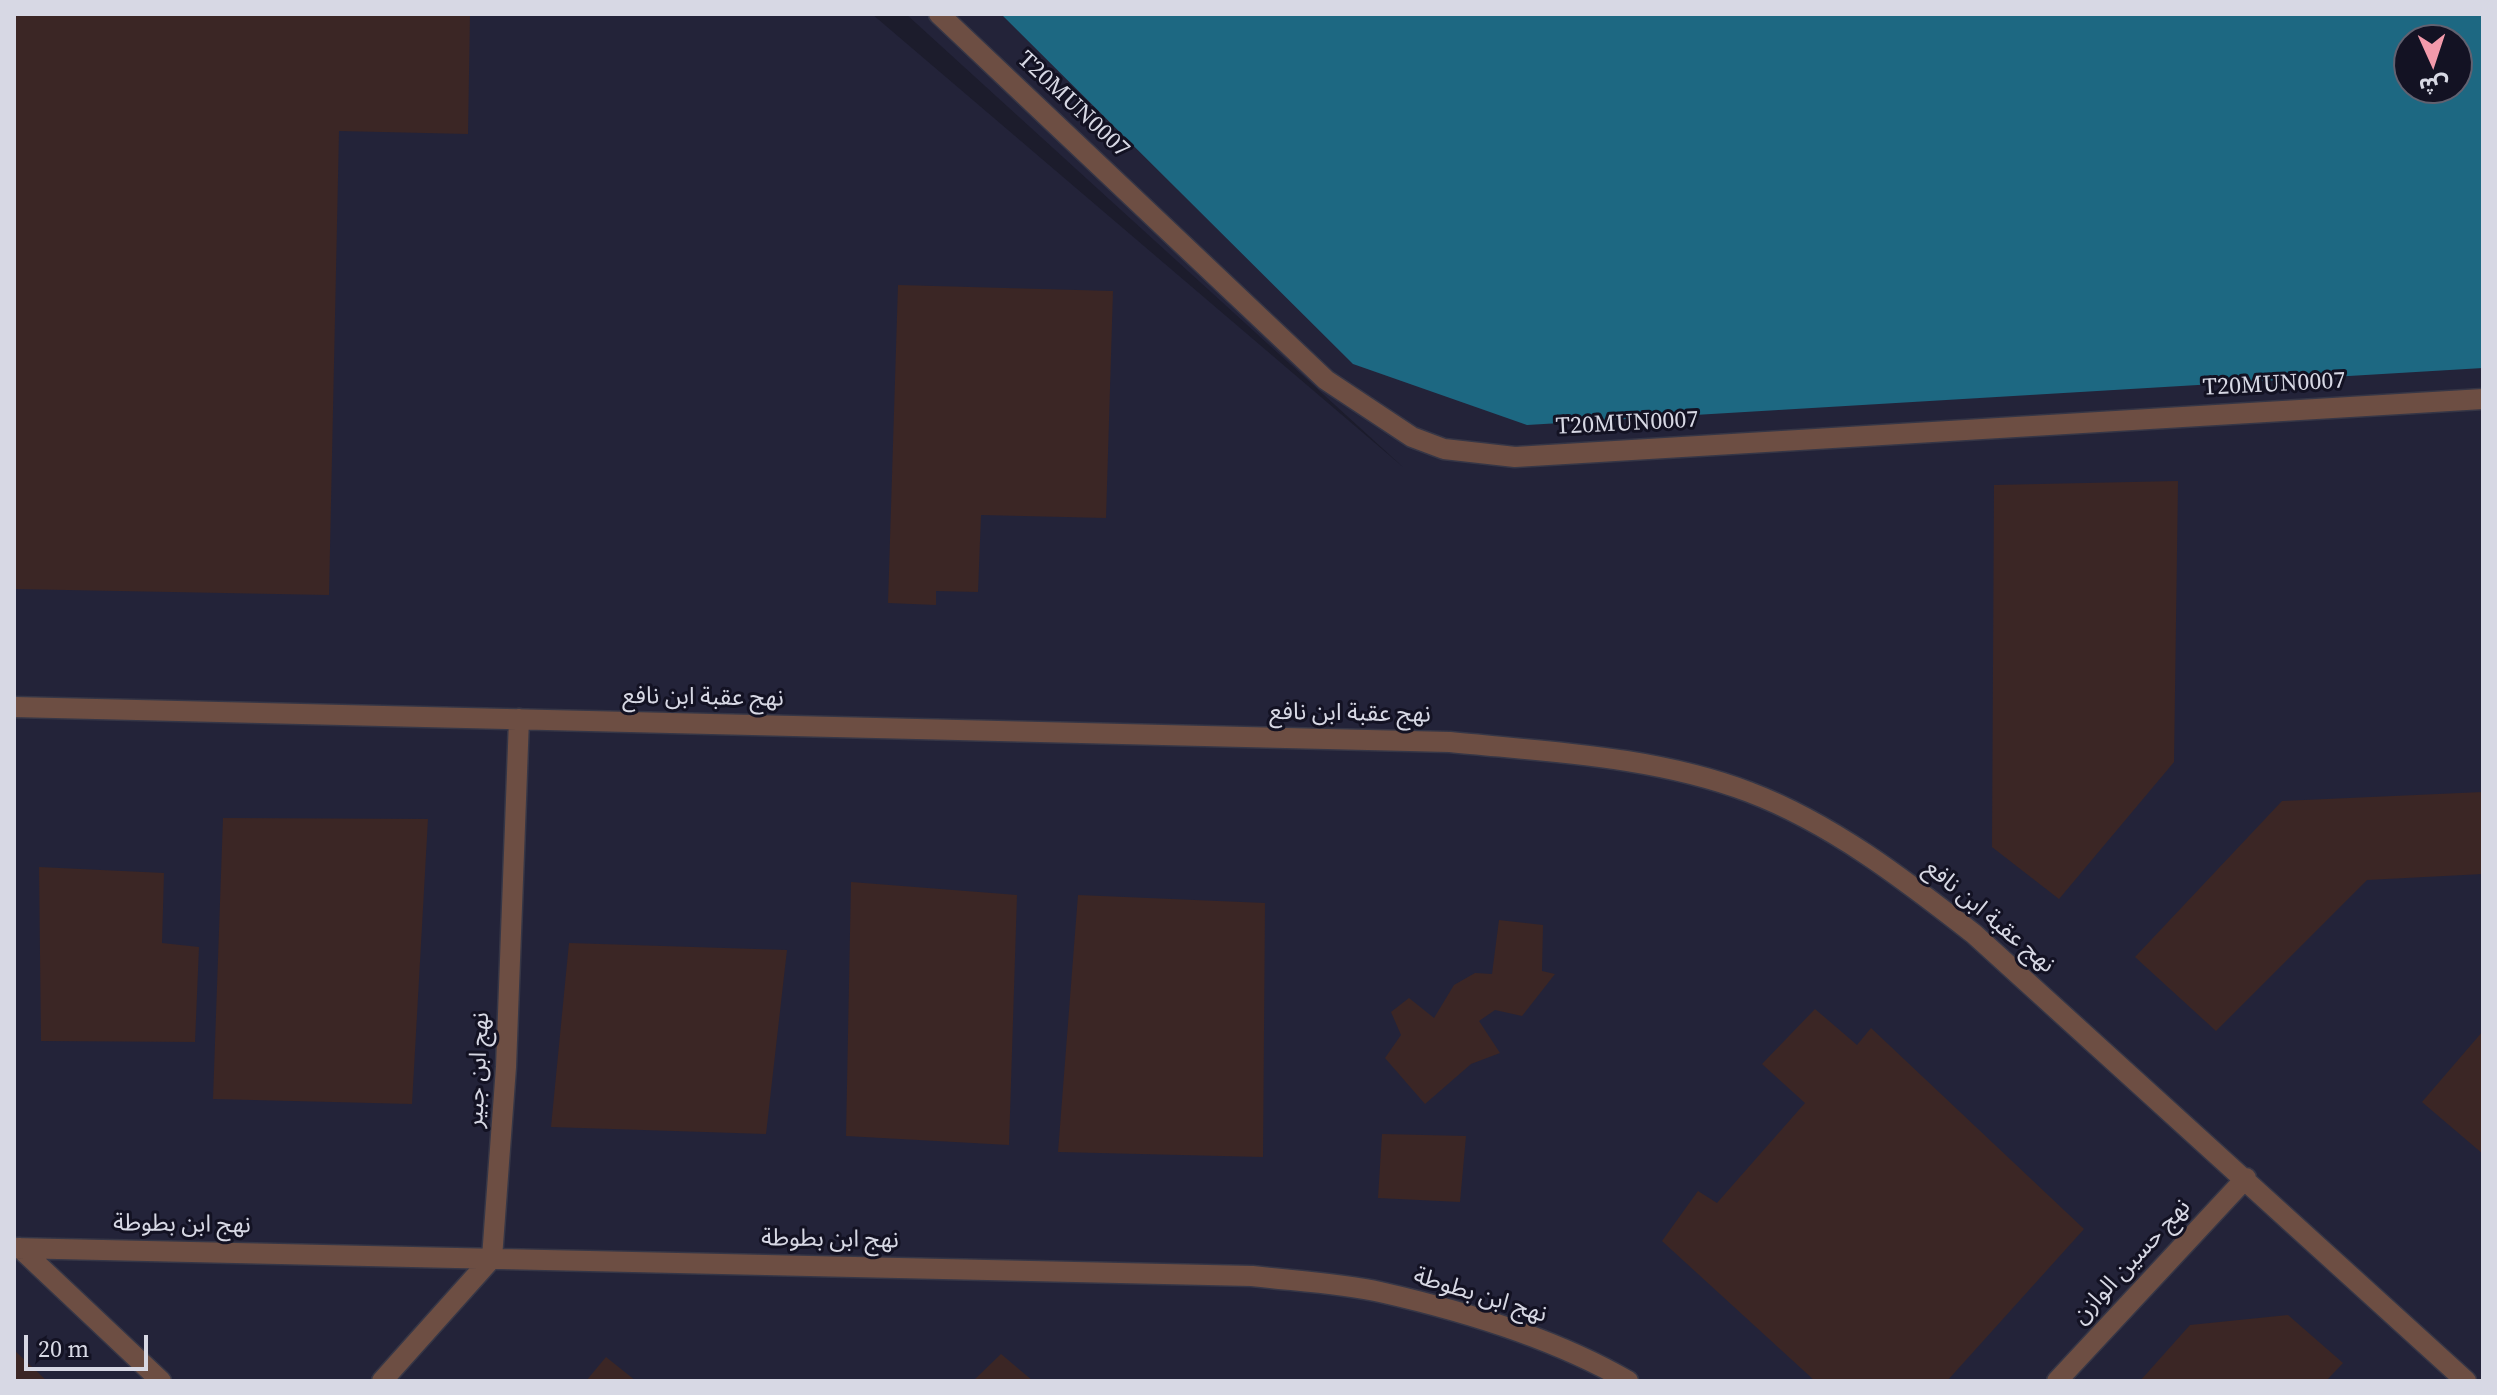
<!DOCTYPE html>
<html>
<head>
<meta charset="utf-8">
<style>
	body { margin:0 }
	#map { position:relative; width:2497px; height:1395px; overflow:hidden; background:#1c1c2c; font-family:"Source Serif 4","Noto Sans Arabic",serif }
	canvas { display:block }
	.frame { position:absolute; inset:0; border:16px solid #d7d8e4; pointer-events:none }
	.north { position:absolute; left:2393px; top:24px; width:80px; height:80px; box-sizing:border-box; background:#131223; border:2px solid #616170; border-radius:50%; rotate:177deg; font-size:22px; font-weight:700; line-height:32px; text-align:center; color:#d7d8e4 }
	.north::after { content:''; display:block; margin:auto; width:28px; height:36px; background:#f39aab; clip-path:polygon(50% 0,100% 100%,50% 72%,0 100%) }
	.scale { position:absolute; left:24px; top:1335px; width:124px; height:36px; box-sizing:border-box; border:4px solid #d7d8e4; border-top:0; padding-left:10px; font-size:24px; line-height:28px; white-space:nowrap; color:#d7d8e4; -webkit-text-stroke:6px #131223; paint-order:stroke }
</style>
</head>
<body>
<div id="map">
<canvas width="2497" height="1395"></canvas>
<div class="frame"></div>
<div class="north">ش</div>
<div class="scale">20 m</div>
</div>
<script>
const c = document.querySelector('canvas').getContext('2d');
c.lineJoin = 'round';
function paint(path, color) { c.fillStyle = color; c.fill(path, 'evenodd'); }
function stroke(path, color, width, dash) { c.strokeStyle = color; c.lineWidth = width; c.lineCap = dash ? 'butt' : 'round'; c.setLineDash(dash || []); c.stroke(path); }
function write(font, color, halo, rows, align = 'center') {
  c.font = font + ' "Source Serif 4","Noto Sans Arabic",serif'; c.lineWidth = 6; c.setLineDash([]); c.textBaseline = 'middle'; c.strokeStyle = halo; c.fillStyle = color; for (const [text, x, y, turn = 0] of rows) {
    c.save(); c.translate(x, y); c.rotate((+turn || 0) * Math.PI / 180); c.textAlign = isNaN(turn) ? turn : align; if (halo) c.strokeText(text, 0, 0); c.fillText(text, 0, 0); c.restore();
  }
}
paint(new Path2D(`
	M14,14h858l531,453 -497,-453h1577v1367h-2469zM2409,40h48v48h-48z`), '#232339');
paint(new Path2D(`
	M1001,14h1482v354l-956,57 -174,-61zM2409,40h48v48h-48z`), '#1d6882');
paint(new Path2D(`
	M14,14h456l-2,120 -129,-3 -10,464 -315,-6z
	M898,285l215,6 -7,227 -125,-3 -3,77 -42,-1v14l-48,-2z
	M2178,481l-4,281 -115,137 -67,-52 2,-362z
	M2483,792v82l-116,6 -151,151 -81,-74 147,-156z
	M223,818l205,1 -16,285 -199,-5z
	M39,867l125,6 -2,70 37,4 -4,95 -154,-1z
	M851,882l166,13 -8,250 -163,-9z
	M1078,895l187,8 -2,254 -205,-5z
	M1499,920l44,5 -1,46 13,3 -33,42 -27,-6 -16,11 21,32 -29,11 -46,40 -40,-46 16,-23 -10,-23 18,-14 25,20 20,-33 21,-12 17,1z
	M569,943l218,7 -21,184 -215,-7z
	M1815,1009l42,36 14,-17 213,201 -137,152h-132l-153,-140 36,-50 19,12 88,-100 -43,-39z
	M2483,1031v123l-61,-52z
	M1382,1134l84,2 -6,66 -82,-4z
	M2288,1315l55,48 -17,18h-186l50,-56z
	M14,1350l33,31h-33z
	M1001,1354l32,27h-60z
	M606,1357l30,24h-50z`), '#3b2625');
const minor = new Path2D(`
	M939,14l387,366 86,57 32,12 71,8 968,-58
	M14,707l1436,35c99,10 204,14 299,50 82,31 156,88 225,142l492,447
	M14,1248l1238,28c42,5 87,7 128,16 84,19 174,46 248,89
	M20,1248l141,133
	M382,1381l110,-123 14,-191 13,-348
	M2057,1381l189,-203`);
stroke(minor, '#363646', 23);
stroke(minor, '#6d4e43', 20);
write('24px', '#d7d8e4', '#131223', [
	["T20MUN0007",1073,105,43],
	["T20MUN0007",2274,385,-3],
	["T20MUN0007",1627,424,-3],
	["نهج عقبة ابن نافع",703,698,1],
	["نهج عقبة ابن نافع",1350,714,1],
	["نهج عقبة ابن نافع",1989,917,40],
	["نهج ابن جبير",479,1070,-87],
	["نهج ابن بطوطة",182,1225,1],
	["نهج ابن بطوطة",830,1240,1],
	["نهج حسين الوازن",2132,1262,-47],
	["نهج ابن بطوطة",1480,1296,17]
]);
</script>
</body>
</html>
